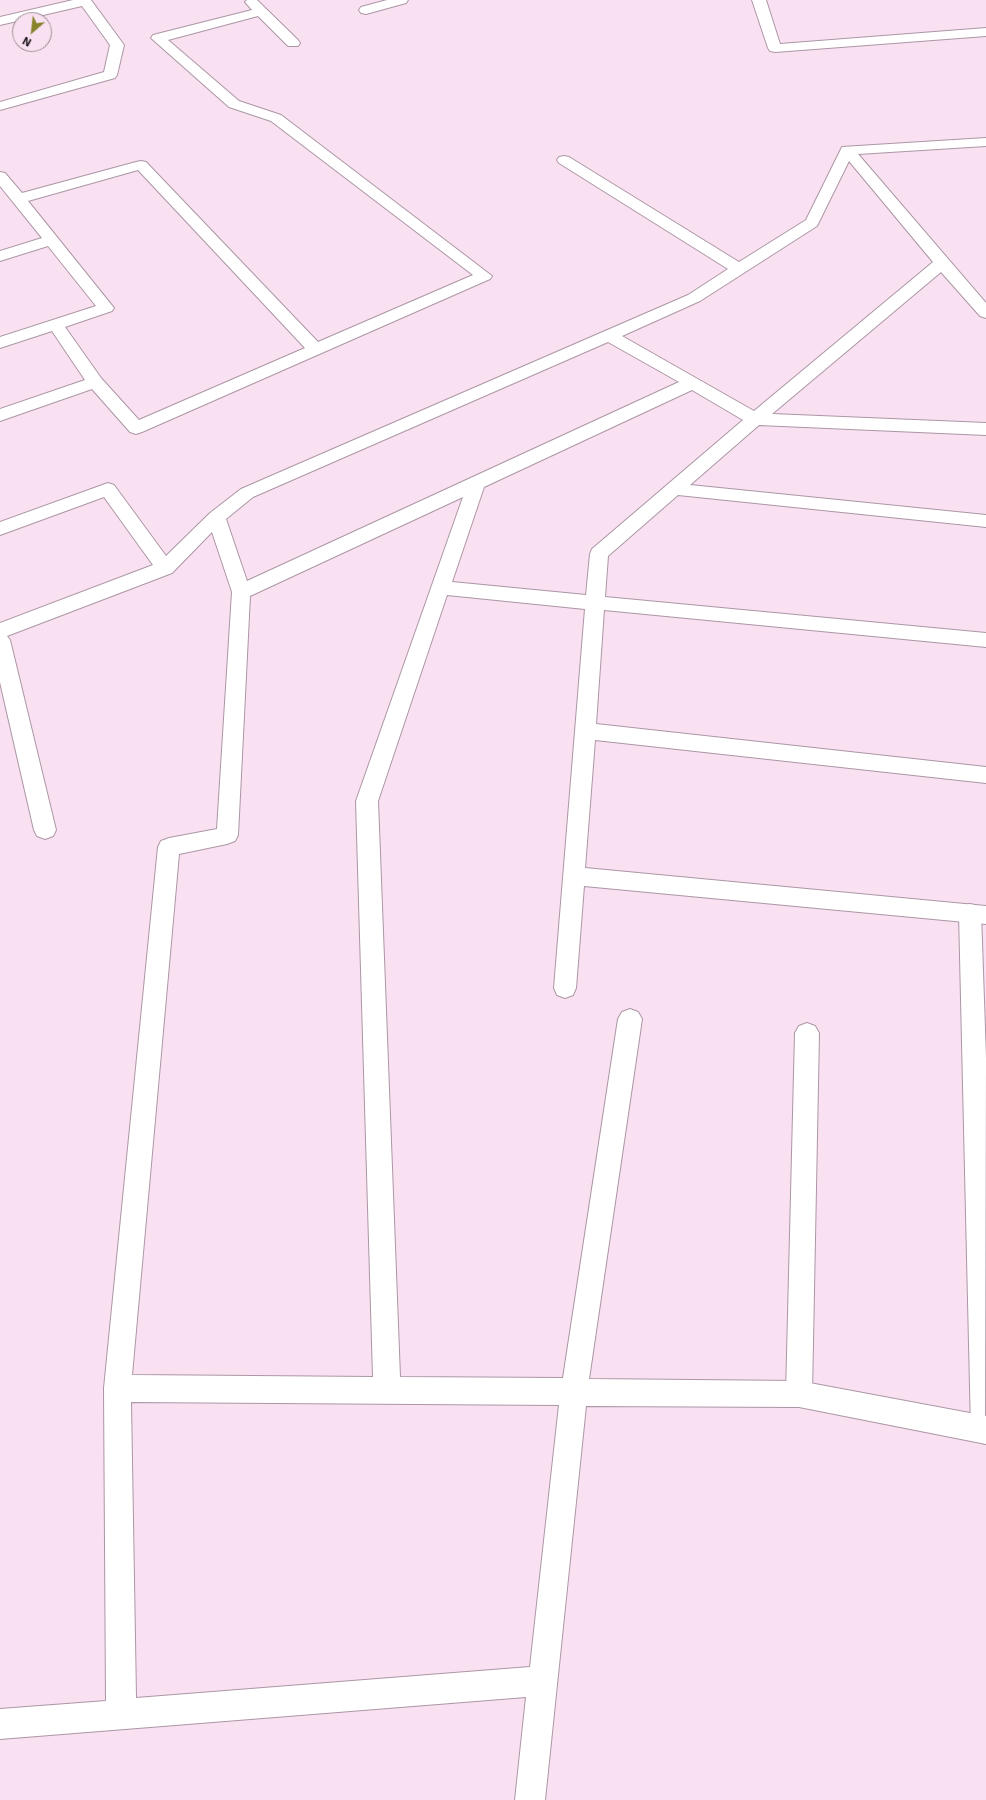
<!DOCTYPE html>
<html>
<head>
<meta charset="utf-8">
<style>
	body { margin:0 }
	#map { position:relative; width:986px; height:1800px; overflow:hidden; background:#f9e1f1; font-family:"Exo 2",sans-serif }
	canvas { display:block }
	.north { position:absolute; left:12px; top:12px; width:40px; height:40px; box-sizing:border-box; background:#f9e1f1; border:1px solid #9d8b97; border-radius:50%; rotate:208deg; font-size:11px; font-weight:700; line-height:16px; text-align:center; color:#120b10 }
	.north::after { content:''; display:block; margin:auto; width:14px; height:18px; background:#86832b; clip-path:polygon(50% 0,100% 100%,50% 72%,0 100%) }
</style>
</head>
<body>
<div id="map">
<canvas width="986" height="1800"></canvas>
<div class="north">N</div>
</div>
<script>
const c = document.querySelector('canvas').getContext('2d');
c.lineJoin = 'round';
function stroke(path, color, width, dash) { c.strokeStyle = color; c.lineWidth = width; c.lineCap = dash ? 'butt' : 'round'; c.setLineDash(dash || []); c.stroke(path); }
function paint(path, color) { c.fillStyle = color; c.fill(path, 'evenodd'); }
const service = new Path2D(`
	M970,904l8,2 3,7 5,145 -1,386 -10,-4 -4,-10 -12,-517 3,-7z
	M807,1023l8,3 4,7 -7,361 -3,10 -10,3 -10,-3 -3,-10 9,-361 4,-7z`);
const minor = new Path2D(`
	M73,0h18l33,45 -7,30 -2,3 -115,32v-8l104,-30 6,-27 -28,-39 -82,19v-8z
	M247,0h10l41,40 2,3 -2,3h-10l-30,-30 -90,24 71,61 42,14 211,161 -2,3 -348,153 -6,2 -6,-2 -38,-43 -92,32v-12l85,-29 -33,-49 -52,17v-11l96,-31 -48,-60 -48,15v-10l42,-13 -42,-52v-14l5,1 17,20 114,-31 5,-1 5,1 172,180 155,-67 -202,-154 -42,-14 -78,-69 2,-3 99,-25 -7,-8zM138,170l167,178 -166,72 -38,-42 -36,-51 47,-16 2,-3 -86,-107z
	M387,0h21l-2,3 -40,11 -5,-1 -2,-3 2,-3z
	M752,0h14l14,44 206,-16v8l-211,16 -5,-1 -2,-3z
	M986,138v8l-128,8 128,149v15l-6,-2 -39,-44 -169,142 214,9v12l-227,-10 -69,60 296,30v12l-308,-32 -70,61 -3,41 381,36v14l-382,-37 -8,114 390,43v16l-391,-43 -10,128 401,38v18l-402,-38 -8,102 -3,7 -8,3 -8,-3 -3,-7 31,-379 -138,-14 -69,206 22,576 163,1 55,-359 4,-7 8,-3 8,3 4,7 -53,360 210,2 187,35v28l-187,-37 -213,-1 -41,394h-30l11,-103 -526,42v-30l106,-8 -2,-313 54,-541 3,-6 8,-3 48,-9 15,-237 -20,-60 -40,41 -165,63 3,4 46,190 -3,6 -8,3 -8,-3 -3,-6 -34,-148v-59l153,-58 -49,-68 -104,38v-13l108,-39 6,2 52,71 44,-43 31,-24 447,-194 40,-26 -169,-106 -2,-3 2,-3 5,-1 5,1 170,105 67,-42 36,-73zM849,161l84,101 -179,149 -132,-75 78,-35 117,-75zM608,342l71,40 -432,199 -21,-62 27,-22zM692,390l51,30 -151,129 -2,5 -4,41 -134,-13 32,-95zM463,497l-107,304 17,576 -241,-2 47,-521 48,-10 8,-3 3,-6 12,-239zM131,1402l428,3 -29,262 -394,31z`);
stroke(service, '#ac96a5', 2);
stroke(minor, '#ac96a5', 2);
paint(service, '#fff');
paint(minor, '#fff');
</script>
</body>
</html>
